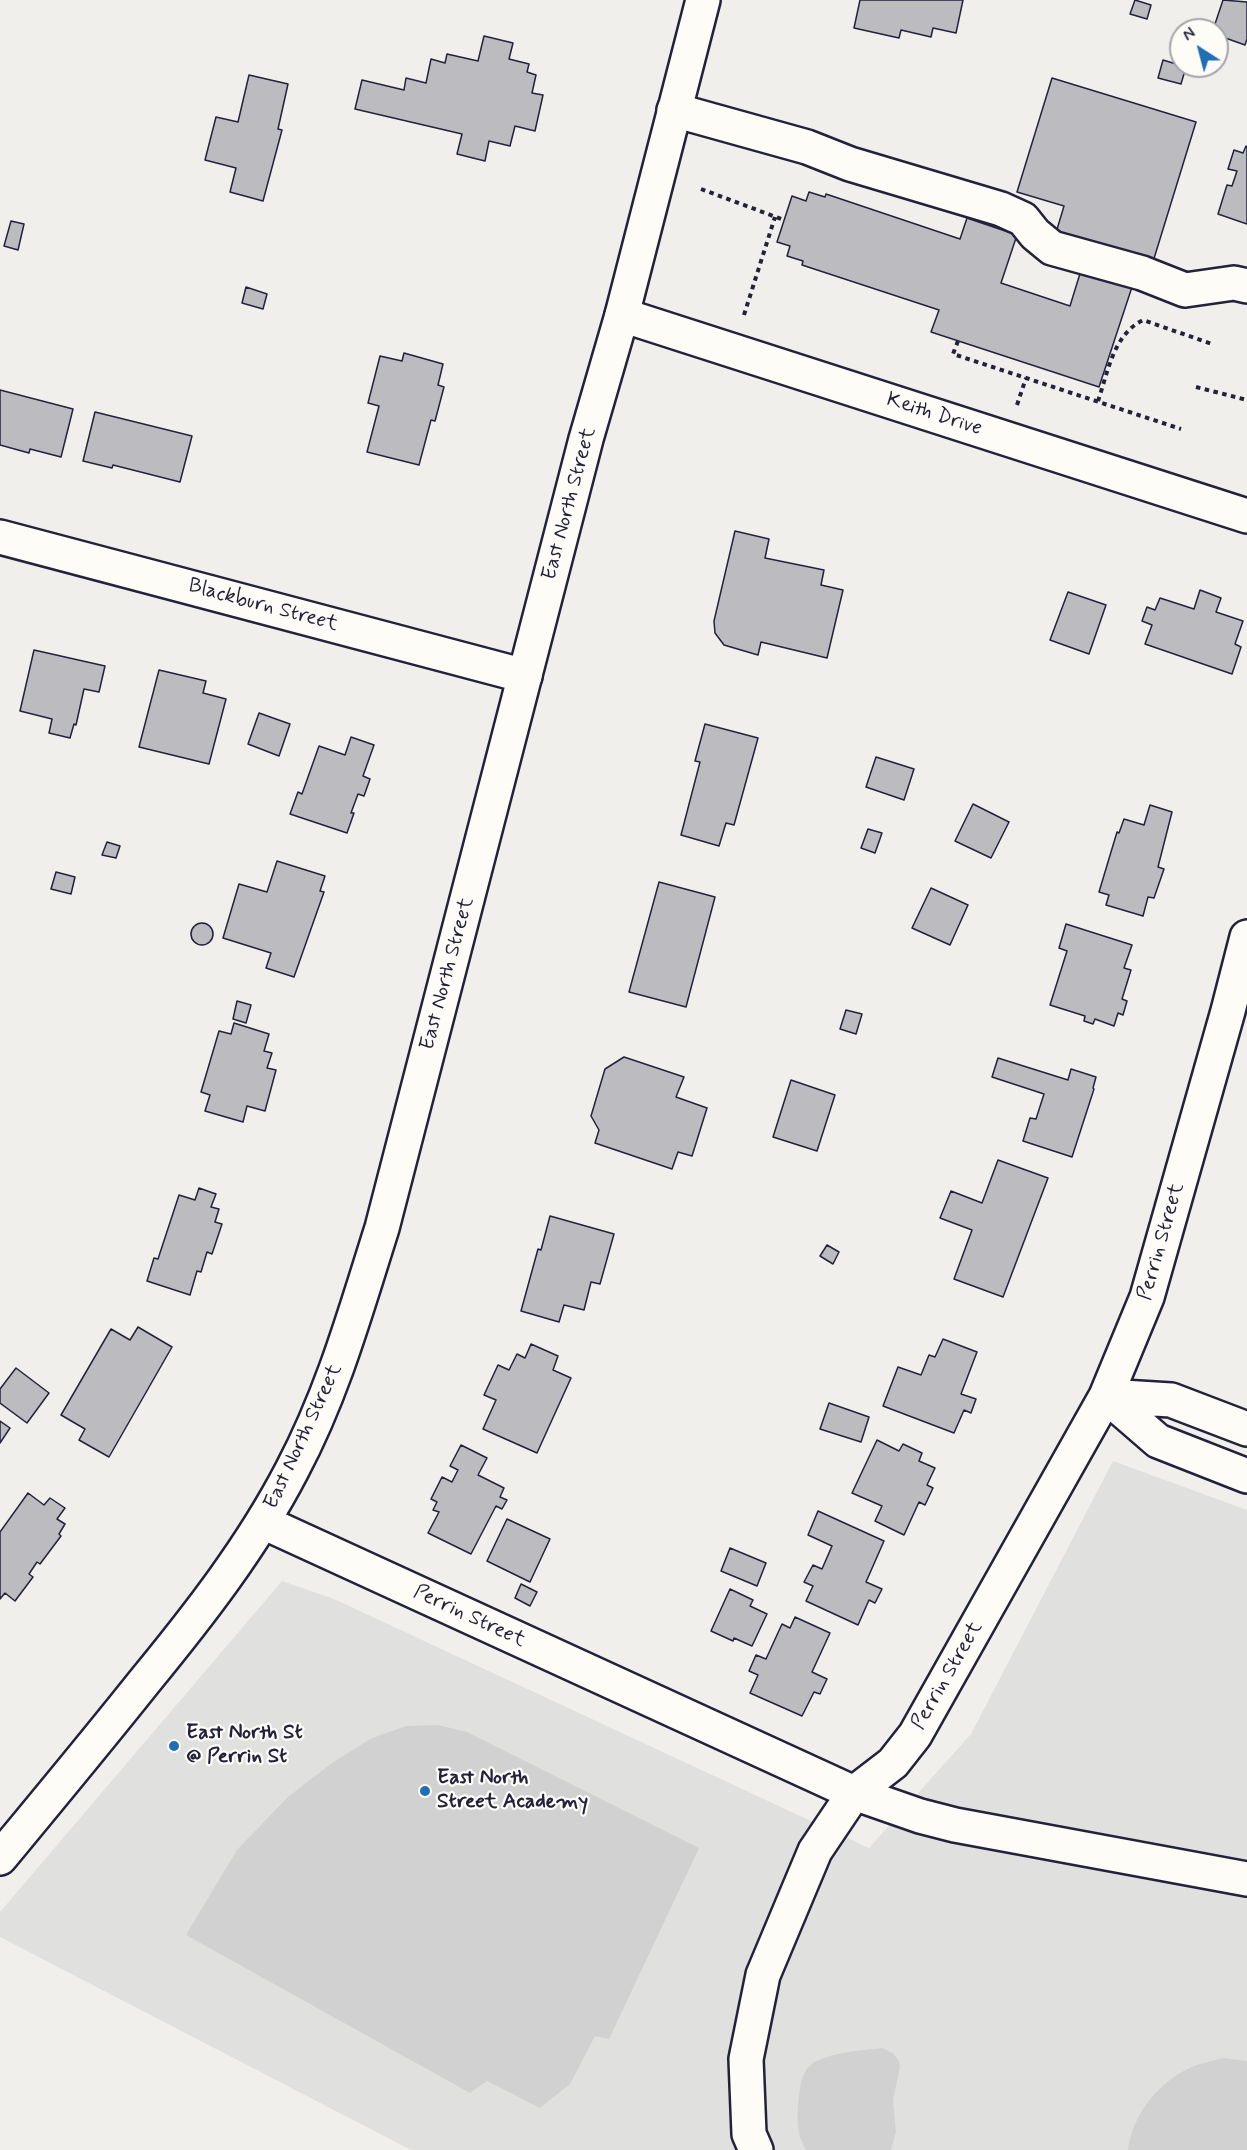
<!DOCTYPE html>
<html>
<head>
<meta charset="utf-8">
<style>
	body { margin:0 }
	#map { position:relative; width:1247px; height:2150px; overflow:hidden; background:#f0efec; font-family:Mynerve,sans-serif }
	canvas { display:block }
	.north { position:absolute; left:1169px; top:18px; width:60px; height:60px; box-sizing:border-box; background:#fdfcf7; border:2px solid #a5a5ac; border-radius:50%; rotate:324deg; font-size:16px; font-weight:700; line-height:24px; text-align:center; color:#22223b }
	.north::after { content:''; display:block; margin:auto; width:21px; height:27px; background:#1f6fb2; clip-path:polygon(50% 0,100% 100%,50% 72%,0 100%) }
</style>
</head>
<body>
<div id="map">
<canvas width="1247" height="2150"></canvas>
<div class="north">N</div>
</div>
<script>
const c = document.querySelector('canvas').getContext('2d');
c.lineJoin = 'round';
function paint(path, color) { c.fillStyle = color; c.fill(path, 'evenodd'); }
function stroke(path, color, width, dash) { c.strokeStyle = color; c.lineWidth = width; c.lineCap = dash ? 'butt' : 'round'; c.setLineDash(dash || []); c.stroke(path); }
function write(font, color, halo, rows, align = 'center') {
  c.font = font + ' Mynerve,sans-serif'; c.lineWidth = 4.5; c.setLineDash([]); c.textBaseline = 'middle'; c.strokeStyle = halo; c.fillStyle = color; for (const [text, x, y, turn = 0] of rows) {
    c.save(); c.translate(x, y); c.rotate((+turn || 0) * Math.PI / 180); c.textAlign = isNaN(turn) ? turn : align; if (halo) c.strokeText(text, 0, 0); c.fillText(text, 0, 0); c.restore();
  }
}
paint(new Path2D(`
	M1113,1461l134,49v640h-836l-411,-213v-25l282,-331 52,18 535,249 102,-114z`), '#e0e0df');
paint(new Path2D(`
	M438,1725l29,7 232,116 -90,191 -14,-3 -25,48 -30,24 -53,-27 -17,12 -284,-158 51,-85 51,-53 44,-34 38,-24 36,-13z
	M882,2048l11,5 6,8 1,6 -7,33 3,32 -5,18h-85c-9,-15 -9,-28 -8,-45 2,-12 1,-25 9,-36 11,-16 56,-19 75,-21z
	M1223,2058l24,3v89h-119c4,-35 31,-69 64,-83 9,-4 21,-6 31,-9z`), '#d2d1d1');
const building = new Path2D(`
	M860,0h103l-7,33 -23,-5 -2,9 -30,-7 -2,8 -45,-10z
	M1135,0l16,5 -4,14 -17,-5z
	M1223,0l24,2v37l-2,6 -28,-10v-5h-4z
	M484,36l29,7 -4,16 20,5 -2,8 9,3 -4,18 11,2 -8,36 -20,-5 -5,20 -21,-5 -4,20 -28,-7 5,-20 -107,-25 7,-29 42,10 2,-12 20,5 5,-24 14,4 2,-9 31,7z
	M1163,60l23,7 -5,17 -23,-6z
	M249,75l39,9 -10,45 4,1 -19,71 -33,-9 6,-24 -31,-8 11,-43 22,5z
	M1052,78l144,44 -44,143 -97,-29 9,-30 -47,-14z
	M1246,146l1,1v77l-29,-10 9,-29 5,1 5,-15 -9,-2 6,-19 9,3z
	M809,192l16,5 1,-3 134,45 7,-21 50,17 -16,48 69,23 12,-39 51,17 -34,103 -168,-55 8,-22 -137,-45 1,-4 -16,-5 3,-10 -13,-4 15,-46 14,5z
	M11,221l13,3 -6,26 -14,-4z
	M246,287l21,7 -4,15 -21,-6z
	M404,353l39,11 -5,21 6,2 -9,34 -4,-1 -12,45 -52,-13 12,-46 -11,-3 12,-47 22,5z
	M0,390l73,19 -12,48 -31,-8 -1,4 -29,-8z
	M95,412l97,24 -12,46 -67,-17 -1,3 -29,-7z
	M735,531l34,8 -4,19 59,12 -3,15 22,5 -16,68 -66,-16 -3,13 -34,-10 -9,-12 -1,-12z
	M1200,590l21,8 -5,14 27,9 -8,23 6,3 -9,27 -87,-30 7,-19 -10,-4 5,-14 8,3 5,-12 34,11z
	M1068,592l38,13 -17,49 -39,-14z
	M34,650l71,16 -6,26 -15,-3 -8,36 -2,-1 -4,14 -21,-5 3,-14 -32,-8z
	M159,670l47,11 -3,12 23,6 -17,65 -70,-17z
	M259,713l31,11 -11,32 -31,-12z
	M705,724l53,14 -24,87 -8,-2 -7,23 -38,-11 19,-73 -5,-1z
	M351,737l23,8 -11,31 7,3 -6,17 -6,-2 -7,19h3l-7,20 -57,-19 8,-22 4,2 17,-48 26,9z
	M876,757l38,12 -10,31 -38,-13z
	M973,804l36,18 -18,36 -36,-17z
	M1150,805l22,7 -14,55 6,2 -10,29 -6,-1 -5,19 -37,-11 3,-10 -10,-3 18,-60 2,1 5,-14 20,6z
	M868,829l14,4 -7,20 -14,-5z
	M107,842l13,4 -4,12 -14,-3z
	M277,861l48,15 -5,15 4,1 -30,85 -28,-9 5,-15 -48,-15 16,-54 28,8z
	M56,872l19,5 -4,17 -20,-5z
	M659,882l56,15 -29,110 -57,-15z
	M931,888l37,17 -18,40 -38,-17z
	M191 934a11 11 0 1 1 22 0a11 11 0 1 1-22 0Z
	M1066,924l66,21 -8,23 7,2 -9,29 5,2 -4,14 -5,-2 -4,13 -19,-7 -2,5 -9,-3 1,-5 -35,-11 17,-54 -8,-3z
	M237,1001l14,4 -5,18 -13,-4z
	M846,1010l16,4 -6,20 -16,-5z
	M234,1023l35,11 -5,17 8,2 -5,15 9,2 -11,41 -18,-5 -4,16 -38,-11 5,-16 -9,-3 18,-61 12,3z
	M624,1057l60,20 -8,20 31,11 -15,48 -14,-4 -6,17 -77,-26 4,-13 -8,-14 14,-47z
	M998,1058l70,22 3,-11 25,8 -3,11 1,1 -22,68 -49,-16 7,-23 6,1 8,-25 -52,-17z
	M791,1080l44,15 -18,56 -44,-14z
	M998,1160l50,18 -45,119 -49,-18 18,-49 -32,-12 11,-27 31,12z
	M199,1188l17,6 -5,13 8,2 -4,13 7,2 -10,30 -5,-2 -6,20 -4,-1 -7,24 -43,-14 7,-23 4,1 21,-64 16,5z
	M550,1216l64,18 -14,50 -9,-2 -7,28 -20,-5 -5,17 -38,-11 17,-62 3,1z
	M827,1245l12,7 -6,12 -13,-8z
	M138,1327l34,20 -63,110 -30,-17 6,-11 -24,-14 50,-86 19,11z
	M943,1339l34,13 -16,42 15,5 -5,14 -7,-3 -10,23 -71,-27 15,-39 23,8 8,-20 6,2z
	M531,1344l27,12 -5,14 18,8 -34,75 -54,-24 13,-29 -12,-5 14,-30 11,5 8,-16 8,4z
	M16,1368l33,25 -22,30 -27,-20v-14z
	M829,1403l40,14 -8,25 -41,-13z
	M0,1421l10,7 -10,15z
	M877,1440l22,11 4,-7 19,9 -3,8 16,7 -8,17 6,3 -8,17 -6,-3 -15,33 -29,-14 7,-15 -30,-13z
	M461,1445l26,13 -9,17 26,13 -4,9 7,3 -5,9 -6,-3 -25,48 -43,-21 11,-21 -6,-2 4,-8 -6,-3 11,-22 10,5 6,-12 -8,-4z
	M28,1493l16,12 6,-7 15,10 -8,11 8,5 -6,10 2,2 -21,28 -3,-2 -8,12 4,3 -18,24 -10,-8 -5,6v-67z
	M818,1511l66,30 -18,41 16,7 -7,14 -6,-3 -11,25 -52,-24 7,-15 -9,-4 9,-17 9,4 10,-23 -24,-11z
	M507,1519l43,20 -20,43 -43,-21z
	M730,1548l36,15 -9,23 -36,-15z
	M521,1584l16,8 -7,14 -15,-8z
	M730,1589l23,11 -3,6 17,8 -15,32 -18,-8 -1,3 -22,-10z
	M795,1617l35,16 -18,39 15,7 -7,15 -6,-2 -12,24 -52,-23 8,-18 -9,-4 7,-16 10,4 16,-35 8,4z`);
paint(building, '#bcbcc0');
stroke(building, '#22223b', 1.5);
const minor = new Path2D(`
	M674,110l133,37 43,17 151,45 22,10 12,15 17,14 90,25 43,17 49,-7 13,3
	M622,315l625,201
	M0,537l525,139
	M1106,1396l52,45 89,35
	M1106,1396l65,4 76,29
	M263,1522l591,271 39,-30 22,-28 191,-339 41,-99 81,-286 19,-74
	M756,2150l-7,-16 -3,-75 17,-84 52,-124 39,-58 66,23 35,9 292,54`);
const major = new Path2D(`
	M0,1858c48,-58 97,-117 144,-176 55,-67 108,-135 148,-212 41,-77 64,-160 90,-242l204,-789 36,-124 81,-315`);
stroke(minor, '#22223b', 38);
stroke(major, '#22223b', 38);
stroke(new Path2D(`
	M701,189l83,31
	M744,315l31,-98
	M958,341l-5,13 228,75
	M1196,387l51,13
	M1098,401c10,-29 15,-66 45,-81l69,24
	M1017,405l9,-27`), '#22223b', 4, [4.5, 4.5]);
stroke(minor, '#fdfcf7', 33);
stroke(major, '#fdfcf7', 33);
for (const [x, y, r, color] of [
	[174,1746,6,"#1f6fb2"],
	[425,1791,6,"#1f6fb2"]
]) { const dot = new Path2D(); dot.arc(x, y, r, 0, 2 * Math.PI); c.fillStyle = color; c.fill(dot); stroke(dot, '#fdfcf7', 2); }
write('21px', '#22223b', '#fdfcf7', [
	["Keith Drive",934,415,18],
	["East North Street",570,504,-75],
	["Blackburn Street",263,606,15],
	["East North Street",448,974,-75],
	["Perrin Street",1162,1242,-74],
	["East North Street",304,1437,-65],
	["Perrin Street",469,1617,25],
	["Perrin Street",948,1676,-60]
]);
write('bold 21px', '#22223b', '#fdfcf7', [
	["East North St",186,1734],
	["@ Perrin St",186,1758],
	["East North",437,1779],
	["Street Academy",437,1803]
], 'left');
</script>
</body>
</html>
